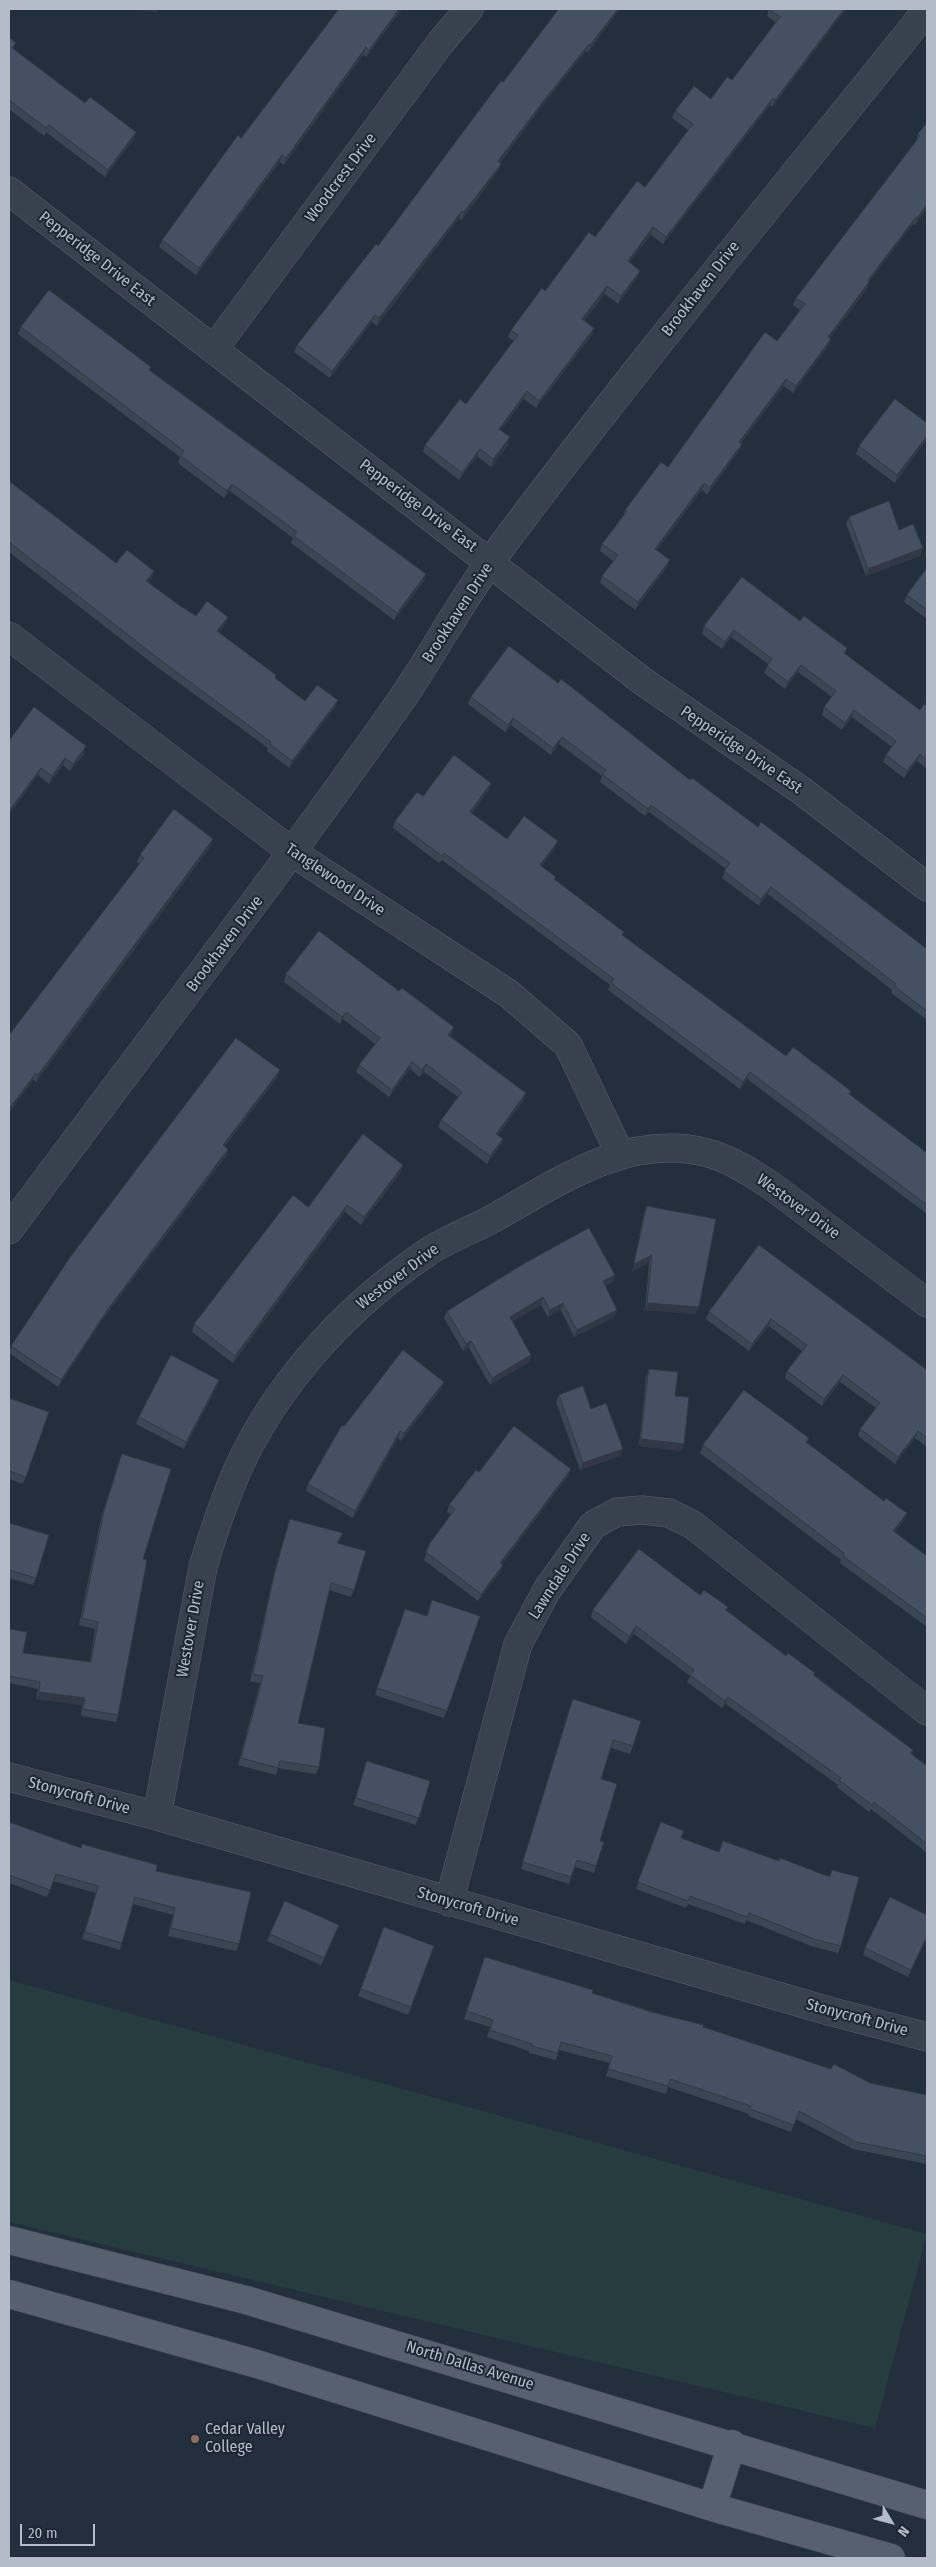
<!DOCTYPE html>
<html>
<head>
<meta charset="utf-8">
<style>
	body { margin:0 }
	#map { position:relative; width:936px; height:2567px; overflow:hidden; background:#242f3e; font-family:"Fira Sans Condensed",sans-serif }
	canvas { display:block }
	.frame { position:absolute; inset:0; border:10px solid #b4bcc9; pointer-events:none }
	.north { position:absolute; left:866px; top:2497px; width:50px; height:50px; -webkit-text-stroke:4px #1d2633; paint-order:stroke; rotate:127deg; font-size:14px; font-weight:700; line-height:20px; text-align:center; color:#b4bcc9 }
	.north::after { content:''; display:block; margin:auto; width:18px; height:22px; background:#b4bcc9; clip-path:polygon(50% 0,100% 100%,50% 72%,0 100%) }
	.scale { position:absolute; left:20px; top:2524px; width:75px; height:22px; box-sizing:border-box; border:2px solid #b4bcc9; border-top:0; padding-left:6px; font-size:15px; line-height:18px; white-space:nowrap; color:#b4bcc9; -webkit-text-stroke:4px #1d2633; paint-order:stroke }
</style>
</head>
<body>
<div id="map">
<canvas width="936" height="2567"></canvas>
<div class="frame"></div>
<div class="north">N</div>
<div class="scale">20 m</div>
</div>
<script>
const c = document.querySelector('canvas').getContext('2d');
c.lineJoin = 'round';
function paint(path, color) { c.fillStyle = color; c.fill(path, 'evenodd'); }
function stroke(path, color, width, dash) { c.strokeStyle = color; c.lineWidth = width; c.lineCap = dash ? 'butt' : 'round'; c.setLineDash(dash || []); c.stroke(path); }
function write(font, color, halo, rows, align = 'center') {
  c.font = font + ' "Fira Sans Condensed",sans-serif'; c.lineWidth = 4; c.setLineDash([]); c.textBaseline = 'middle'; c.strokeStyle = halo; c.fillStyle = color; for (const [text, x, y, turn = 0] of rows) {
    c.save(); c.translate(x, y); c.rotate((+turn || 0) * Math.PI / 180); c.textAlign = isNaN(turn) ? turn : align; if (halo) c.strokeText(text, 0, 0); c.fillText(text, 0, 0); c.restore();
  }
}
paint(new Path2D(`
	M9,1980l918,254 -52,194 -866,-206z`), '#263c3f');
const minor = new Path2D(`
	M9,191l632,489 161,111 125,96
	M214,349l227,-307 28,-33
	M9,636l283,216 217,142 59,51 52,109
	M9,1230c129,-175 263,-346 388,-524 34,-48 61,-101 96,-148 139,-187 288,-366 434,-548
	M9,1777l148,39 672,195 98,26
	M157,1816l46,-249c11,-37 23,-74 40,-109 41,-83 107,-153 182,-204 24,-17 52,-25 76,-40 62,-35 128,-80 203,-62 25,6 48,21 69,35l154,116
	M449,1902l69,-258 29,-54 46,-65 24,-13 25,-2 27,3 24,12 234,186`);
const major = new Path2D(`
	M9,2240l237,60 681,205
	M9,2294l248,70 455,143 179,51
	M712,2507l20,-63`);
stroke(minor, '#565f6c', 29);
stroke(major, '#414a57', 29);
stroke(minor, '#38414e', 28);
stroke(major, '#56606e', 28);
paint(new Path2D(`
	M402,9l-36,48 -3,-2 -79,110 -4,-3 -84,113 -37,-28 3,-7 79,-102z
	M559,9h61l-32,43 -2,-1 -44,55 -42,57 1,1 -3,7 -36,49 -3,-2 -82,108 -5,-4 -42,56 -36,-26 3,-7 81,-99z
	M769,9h77l-74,98 -2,-2 -107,139 -12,-9 -22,28 11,8 -3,7 -19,26 -13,-10 -21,27 10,7 -2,7 -56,73 -12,-9 -23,31 7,15 -17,22 -14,-11 -18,24 -36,-28 2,-7 41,-41 48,-63 -6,-4 3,-7 34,-39 50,-54 50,-50 43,-57 -16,-12 3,-7 36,-12 21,-19 44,-57 -9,-7z
	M9,37l5,12 71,54 51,29 -2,7 -29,38 -59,-45 -2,4 -35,-27z
	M927,123v85l-12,17 -2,-1 -44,58 -2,7 -37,49 1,1 -3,7 -35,47 -9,-7 -43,57 1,1 -3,7 -32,44 -5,-5 -45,60 13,10 -3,7 -32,43 -35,-27 2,-7 11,-15 -13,-10 2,-7 21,-28 2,-6 43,-43 109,-126 23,-31 -7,-5 3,-7 120,-157 2,-7z
	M21,327l129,43 276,204 -2,7 -30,39 -103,-77 2,-5 -63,-47 -6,7 -46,-35 2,-6 -162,-123z
	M927,423v16l-32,44 -39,-29 3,-8z
	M9,481l107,82 36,15 -4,4 31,23 17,11 32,1 -3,7 -6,8 56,46 30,23 33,-1 -3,7 -46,61 -22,-17 1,-3 -111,-81 -148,-115z
	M849,517l50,13 21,26 -54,20 -20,-52z
	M927,568v51l-23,-17 3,-7z
	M800,621l47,27 -2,6 75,56 7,-4v63l-10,-8 -13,17 -21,-16 3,-7 6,-8 -40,-30 -10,13 -20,-15 2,-8 8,-10 -34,-25 -13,17 -21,-16 4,-9 -37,-27 -9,12 -20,-15 2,-8z
	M558,683l132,97 68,47 169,122v71l-36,-27 1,-3 -124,-96 -9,12 -37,-28 4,-9 -77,-57 -4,4 -45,-34 2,-6 -43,-32 -8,11 -40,-30 -6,7 -37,-28 3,-7z
	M9,741l75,13 -14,17 -7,-6 -14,19 -11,-9 -29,40z
	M491,783l-3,8 -16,22 35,26 48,9 -13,18 12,14 70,52 -2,4 164,120 65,35 -1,4 77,58v61l-180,-135 -7,10 -132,-99 2,-5 -168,-125 -3,3 -46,-35 2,-7 28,-25z
	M211,846l-175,236 -3,-2 -24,33 130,-250 -2,-1 3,-7z
	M286,974l166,60 -2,2 76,57 -3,8 -25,34 5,4 -3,7 -13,18 -49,-37 3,-7 17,-23 -34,-25 -4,5 -10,-8 -21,28 -33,-25 3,-7 16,-21 -32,-25 -3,5 -56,-42z
	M277,1078l-52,68 3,3 -2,7 -121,160 -47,71 -49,-34 2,-7z
	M401,1172l-40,53 -16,-13 -112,151 -41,-31 2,-8 114,-117z
	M647,1206l49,108 -51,-4 4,-48 -17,10 12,-59z
	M759,1245l168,125v77l-12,-9 -20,26 -37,-28 2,-7 16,-21 -36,-26 -18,24 -37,-28 2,-7 15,-20 -33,-25 -20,25 -43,-32 3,-7z
	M615,1275l-3,7 -7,4 12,24 -3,7 -40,20 -13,-27 -13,7 -7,-12 -29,17 19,33 -2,7 -39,23 -21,-37 -6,3 -19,-33 3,-7z
	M649,1369l33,82 -43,-5 7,-69z
	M217,1387l-33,62 -48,-25 3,-7z
	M441,1389l-40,52 -3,-3 -45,80 -47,-27 2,-7 36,-58z
	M559,1395l32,14 29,47 -40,14 -24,-68z
	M9,1398l40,14 -26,72 -14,-5z
	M809,1438l-2,5 77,58 23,12 -3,7 -9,12 32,24v71l-87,-64 1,-3 -141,-107 3,-8z
	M119,1461l24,98 -25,156 -2,7 -35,-6 1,-11 -46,-6 2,-10 -29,-6v-54l14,24 67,9 5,-33 -16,-4 22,-107z
	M571,1469l-3,7 -66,88 -2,8 -22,29 -54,-41 6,-17 21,-28 -4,-3 2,-7 30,-33z
	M290,1519l53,14 -5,10 16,47 -3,7 -22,-7 -31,133 21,44 -3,7 -38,-6 -2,7 -38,-10 22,-82 -10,-2 22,-99z
	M9,1523l27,55 -3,7 -24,-7z
	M405,1609l22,7h53l-36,102 -69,-23z
	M593,1610l133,1 60,45 29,17 -1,2 99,75 -1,4 15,12v87l-56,-44 -2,3 -32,-25 1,-2 -112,-81 -4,4 -35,-26 3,-6 -56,-42 -8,10 -35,-27z
	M573,1699l60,47 -3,8 -19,-6 -10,31 -1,62 4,1 -10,31 -19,-6 -6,17 -48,-15z
	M367,1761l63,20 -14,44 -63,-20z
	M9,1822l72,26 75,23 83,73 -3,7 -68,-15 5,-21 -40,-11 -13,46 -38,-11 14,-46 -43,-12 -6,16 -38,-14z
	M661,1822l20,16 38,14 110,24 3,-6 9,76 -3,7 -27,-7 -65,-26 -1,4 -57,-20 -2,4 -50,-19z
	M927,1915v23l-19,39 -45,-22 2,-7z
	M384,1927l50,19 -26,69 -50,-19z
	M336,1933l-15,32 -54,-24 3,-7z
	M485,1957l107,36 111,34 167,56 57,12v69l-74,-15 -57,-30 -5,13 -43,-16 1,-2 -81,-27 -2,7 -60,-18 4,-13 -51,-13 -3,10 -27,-7v-2l-42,-14 3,-10 -26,-8z`), '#3b4654');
paint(new Path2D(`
	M128,9h30l-1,3z
	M399,9h3l-36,48 3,-7z
	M618,9h2l-32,43 2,-7z
	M844,9h2l-74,98 3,-7z
	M589,44l-3,7 -44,55 -47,63 3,-8 47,-62z
	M366,47l-3,8 -79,110 2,-7z
	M773,98l-3,7 -107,139 3,-7z
	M136,132l-2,7 -29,38 3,-7z
	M282,155l-2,7 -84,113 3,-7z
	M501,164l-3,7 -36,49 2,-8z
	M927,204v4l-12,17 2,-7z
	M462,211l-3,7 -82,108 2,-8z
	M916,217l-3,7 -44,58 -2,7 -41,55 2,-7 40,-57z
	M653,227l-2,8 -26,34 3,-8z
	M640,271l-3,7 -19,26 3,-8z
	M607,286l-2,8 -25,32 2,-7z
	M375,315l-3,7 -42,56 2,-7z
	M594,328l-2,7 -56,73 3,-7z
	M831,339l-3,7 -35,47 3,-7z
	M786,379l-2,7 -48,63 3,-7z
	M527,391l-3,8 -28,37 3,-7z
	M927,436v3l-32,44 2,-8z
	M510,437l-2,8 -17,22 2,-8z
	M742,444l-3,7 -32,44 3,-8z
	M480,449l-3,7 -18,24 3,-7z
	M704,483l-2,7 -50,66 3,-7z
	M232,484l-2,7 -6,7 3,-7z
	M923,548l-3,8 -54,20 2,-7z
	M670,560l-3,7 -32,43 3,-8z
	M154,571l-2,7 -8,10 2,-7z
	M426,574l-2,7 -30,39 3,-7z
	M228,617l-3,7 -10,14 2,-7z
	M734,630l-3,7 -9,12 3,-7z
	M801,665l-3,7 -13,17 3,-7z
	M338,700l-3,7 -46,61 3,-7z
	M854,710l-2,7 -10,13 3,-7z
	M513,718l-2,7 -6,7 3,-7z
	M562,737l-3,7 -8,11 2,-7z
	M86,746l-2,8 -14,17 3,-7z
	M920,754l-3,7 -13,17 3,-7z
	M65,758l-2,7 -14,19 3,-8z
	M41,768l-3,7 -29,40v-4z
	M491,783l-3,8 -21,28 3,-7z
	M651,805l-2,7 -4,4 3,-7z
	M213,839l-2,7 -175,236 2,-7z
	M558,841l-3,7 -18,24 3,-7z
	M771,887l-3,7 -9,12 2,-7z
	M346,1012l-3,7 -3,5 2,-7z
	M454,1027l-2,7 -6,8 2,-7z
	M412,1062l-2,7 -21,28 3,-7z
	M426,1064l-2,8 -4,5 2,-7z
	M280,1070l-3,8 -56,74 2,-7z
	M750,1072l-3,7 -7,10 3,-7z
	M36,1073l-3,7 -24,33v-4z
	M526,1093l-3,8 -30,40 3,-7z
	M503,1139l-3,7 -13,18 3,-8z
	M228,1149l-2,7 -121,160 -47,71 3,-7 47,-71z
	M403,1165l-2,7 -40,53 3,-8z
	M347,1205l-2,7 -112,151 2,-7z
	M652,1255l-3,7 -17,10 2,-8z
	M615,1275l-3,7 -12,7 3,-8z
	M543,1297l-2,8 -34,20 3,-8z
	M563,1303l-2,7 -13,7 2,-7z
	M647,1303l52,4 -3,7 -51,-4z
	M617,1310l-3,7 -40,20 3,-7z
	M771,1319l-2,7 -20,25 3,-7z
	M471,1341l-2,7 -6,3 3,-7z
	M531,1355l-2,7 -39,23 2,-7z
	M843,1375l-3,7 -18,24 2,-7z
	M219,1380l-2,7 -33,62 2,-7z
	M444,1382l-3,7 -40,52 3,-8z
	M400,1431l-2,7 -45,80 2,-7z
	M918,1431l-3,7 -20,26 3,-7z
	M641,1439l43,5 -2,7 -43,-5z
	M623,1449l-3,7 -40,14 3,-7z
	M571,1469l-3,7 -71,94 3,-7z
	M907,1513l-3,7 -13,18 2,-7z
	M503,1565l-3,7 -22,29 3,-7z
	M636,1626l-2,8 -8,10 3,-8z
	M39,1692l46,6 -3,7 -46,-6z
	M728,1697l-2,7 -4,4 3,-7z
	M927,1936v2l-19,39 3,-7z`), '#303945');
const building = new Path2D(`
	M339,9h60l-30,41 -3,-3 -80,111 -4,-3 -83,113 -37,-28 76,-105 3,3z
	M559,9h59l-28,36 -1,-1 -44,55 -47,62 3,3 -37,48 -2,-1 -83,107 -4,-3 -43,56 -35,-26 79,-101 2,2 123,-165 2,1z
	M769,9h75l-69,91 -2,-2 -107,139 -13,-10 -25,34 12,10 -19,25 -14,-10 -25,33 12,9 -55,73 -12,-10 -28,38 11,8 -17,22 -13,-10 -18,24 -37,-28 35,-46 6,5 52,-69 -7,-5 31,-42 3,3 44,-59 6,5 42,-56 8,6 48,-63 -18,-13 19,-25 17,13 16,-22 5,3 48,-63z
	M9,37l7,6 -4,5 73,55 5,-6 46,35 -28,38 -59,-45 -3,3 -37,-28z
	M927,123v81l-10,14 -1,-1 -48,63 1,2 -41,55 3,2 -35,47 -10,-7 -47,63 3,2 -32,43 -6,-4 -49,66 15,11 -32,42 -36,-26 16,-21 -16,-11 25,-33 -2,-1 36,-48 7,5 97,-135 12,9 28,-37 -9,-6 124,-162 -2,-2z
	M49,290l102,77 -2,3 277,204 -29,39 -103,-77 3,-4 -65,-48 -5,7 -46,-35 3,-5 -163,-124z
	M895,399l32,24v13l-30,39 -38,-29z
	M9,481l107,82 11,-13 27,21 -8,10 33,24 17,11 11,-15 21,16 -11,14 59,44 -1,3 30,23 12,-16 21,15 -46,61 -22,-17 1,-2 -112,-83 -150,-117z
	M889,501l10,29 14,-6 10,24 -55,21 -19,-52z
	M927,568v42l-20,-15z
	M742,577l58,44 4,-5 43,32 -3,5 76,57 4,-6 3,2v54l-7,-6 -13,17 -21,-16 10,-14 -42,-31 -9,13 -21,-16 12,-16 -35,-26 -13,17 -21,-16 5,-7 -38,-29 -9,12 -21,-16z
	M509,646l49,37 3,-4 129,101 2,-2 66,49 3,-5 166,127v62l-33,-25 2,-2 -125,-97 -10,12 -37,-28 6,-8 -79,-58 -3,4 -46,-35 4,-4 -44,-33 -9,11 -40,-30 -5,7 -37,-28z
	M34,707l52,39 -13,18 -8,-6 -13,18 -11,-8 -32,43v-70z
	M454,755l37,28 -21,29 37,27 17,-23 34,25 -18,24 16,12 -2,2 70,53 -2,3 164,121 7,-9 58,44 -2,3 78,59v52l-177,-133 -7,10 -132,-99 3,-4 -170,-126 -2,3 -47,-35 22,-29 6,4z
	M174,809l39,30 -175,236 -2,-2 -27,36v-74l135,-177 -4,-3z
	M319,931l80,60 3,-3 52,39 -6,8 78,58 -30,41 7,5 -13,17 -49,-36 21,-28 -36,-28 -4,6 -10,-8 -20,28 -33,-25 21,-27 -34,-26 -4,5 -56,-43z
	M236,1038l44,32 -57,75 5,4 -120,160 -47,71 -50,-34 60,-90z
	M363,1134l40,31 -39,52 -17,-12 -112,151 -41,-32 99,-129 15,12z
	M647,1206l69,13 -17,88 -52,-4 5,-48 -18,9z
	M589,1228l26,47 -12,6 14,29 -40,20 -14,-27 -13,7 -7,-13 -33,20 21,38 -39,23 -21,-37 -5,3 -19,-33 78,-48z
	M759,1245l168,125v68l-9,-7 -20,26 -38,-28 20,-26 -37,-28 -19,24 -37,-28 20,-26 -36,-26 -19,25 -43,-32z
	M403,1350l41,32 -40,51 -4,-2 -45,80 -47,-27 34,-59 2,1z
	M171,1355l48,25 -33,62 -47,-25z
	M649,1369l29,3 -3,24 14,1 -5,47 -43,-5z
	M583,1386l8,23 15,-6 17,46 -40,14 -24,-68z
	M744,1390l65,48 -3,4 78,59 2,-3 21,15 -14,18 34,25v62l-84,-62 1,-3 -141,-108z
	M9,1398l40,14 -23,65 -17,-6z
	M514,1426l57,43 -71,94 3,2 -22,29 -55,-42 4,-9 25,-34 -6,-4 27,-35 3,2z
	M122,1454l49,15 -28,90 4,1 -29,155 -35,-6 2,-11 -46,-6 1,-10 -31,-6v-47l18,3 -4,21 68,9 7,-40 -16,-4 22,-107z
	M290,1519l53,14 -6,10 29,8 -12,39 -23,-7 -33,140 27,5 -6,39 -39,-6 -2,7 -37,-10 22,-82 -10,-2 21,-99z
	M9,1523l40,12 -13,43 -27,-8z
	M639,1549l61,46 4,-5 24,17 -2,3 60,46 2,-3 27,20 -2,2 100,75 -3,3 17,13v78l-53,-42 -2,3 -33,-25 2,-2 -113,-81 -3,4 -35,-26 4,-5 -58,-44 -7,10 -36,-26z
	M432,1600l48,16 -33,95 -70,-23 28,-79 22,7z
	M573,1699l68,22 -8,25 -20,-6 -12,39 16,5 -17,57 4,1 -8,24 -19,-6 -6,17 -48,-15z
	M367,1761l63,20 -11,37 -63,-20z
	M9,1822l72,26 1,-4 75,21 -1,6 95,21 -12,52 -68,-16 4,-20 -40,-11 -13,46 -37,-11 13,-46 -42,-12 -6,16 -41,-15z
	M661,1822l23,9 -3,7 38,14 4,-11 56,20 1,-3 50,19 2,-7 27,7 -18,69 -27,-7 -65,-26 -2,4 -57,-21 -2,5 -50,-19z
	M890,1897l37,18v21l-16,34 -46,-22z
	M285,1901l54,24 -15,33 -54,-24z
	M384,1927l50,19 -23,61 -50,-18z
	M485,1957l108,33 -1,3 59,19 53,13 -1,2 128,42 3,-5 36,19 57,12v61l-71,-14 -57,-31 -5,14 -44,-16 1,-3 -81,-27 -2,7 -60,-17 4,-13 -51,-14 -3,11 -26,-7v-2l-42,-14 3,-10 -26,-9z`);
paint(building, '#455162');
stroke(building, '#303945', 1);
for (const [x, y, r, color] of [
	[195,2439,5,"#8d6e63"]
]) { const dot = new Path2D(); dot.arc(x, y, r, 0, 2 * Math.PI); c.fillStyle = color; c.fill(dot); stroke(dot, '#1d2633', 2); }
write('16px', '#b4bcc9', '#1d2633', [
	["Woodcrest Drive",341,178,-53],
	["Pepperidge Drive East",97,259,38],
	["Brookhaven Drive",701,289,-52],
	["Pepperidge Drive East",418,506,37],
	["Brookhaven Drive",458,613,-57],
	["Pepperidge Drive East",741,750,34],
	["Tanglewood Drive",335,880,34],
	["Brookhaven Drive",225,944,-53],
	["Westover Drive",798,1207,36],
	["Westover Drive",398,1277,-37],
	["Lawndale Drive",560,1576,-57],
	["Westover Drive",191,1629,-80],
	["Stonycroft Drive",79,1796,15],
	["Stonycroft Drive",468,1907,16],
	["Stonycroft Drive",857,2018,15],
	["North Dallas Avenue",470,2366,17]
]);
write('16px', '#b4bcc9', '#1d2633', [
	["Cedar Valley",205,2430],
	["College",205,2448]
], 'left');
</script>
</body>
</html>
